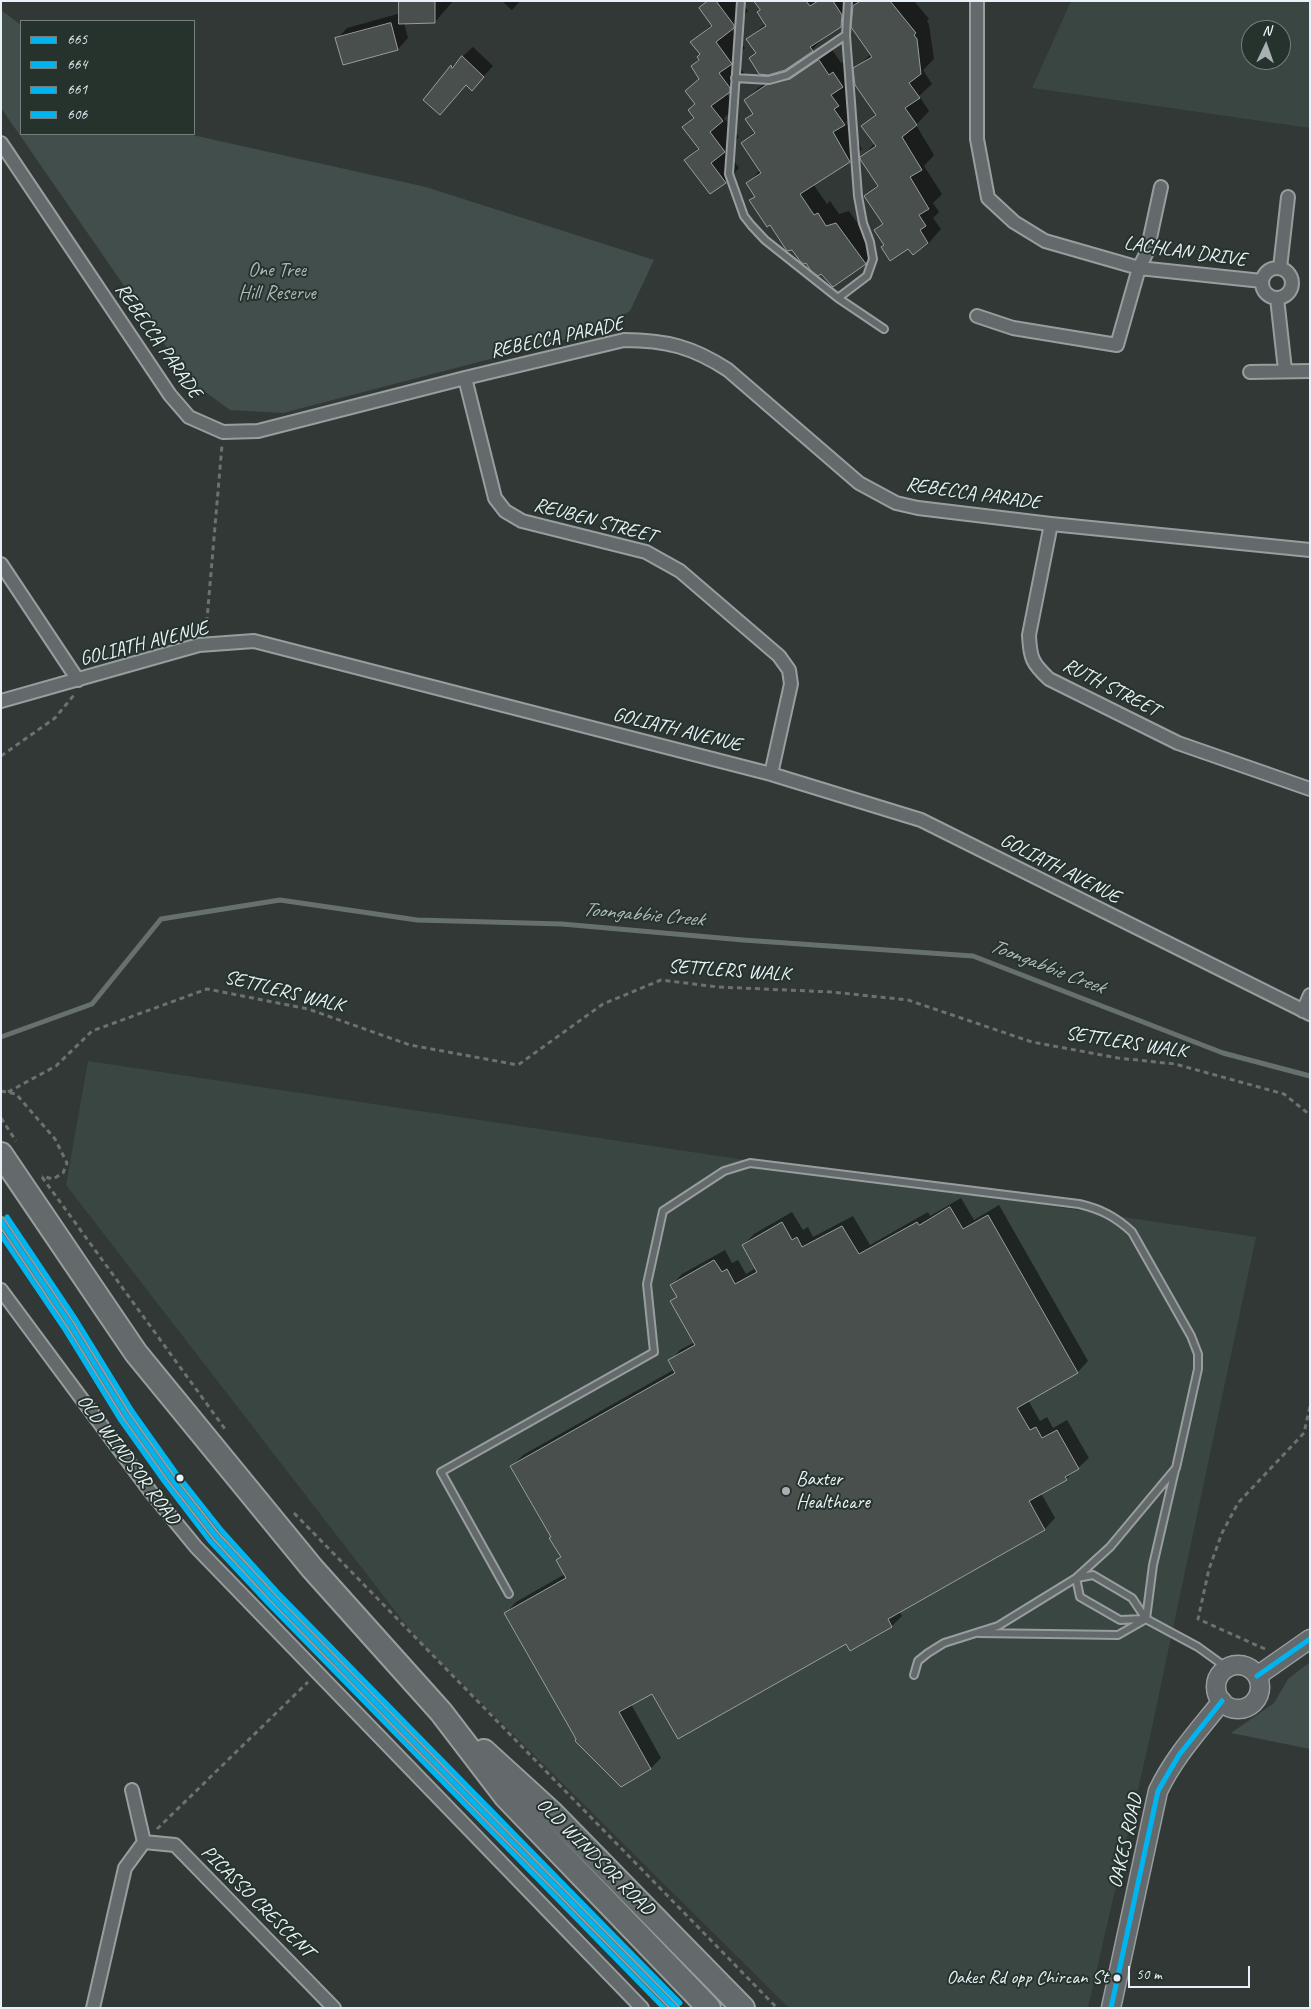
<!DOCTYPE html>
<html>
<head>
<meta charset="utf-8">
<style>
	body { margin:0 }
	#map { position:relative; width:1311px; height:2009px; overflow:hidden; background:#313835; font-family:Caveat,sans-serif }
	canvas { display:block }
	.frame { position:absolute; inset:0; border:2px solid #e8f1f8; pointer-events:none }
	.legend { position:absolute; left:20px; top:20px; width:175px; height:115px; box-sizing:border-box; background:#26332d; border:1px solid #747f7e; margin:0; padding:6px 9px; list-style:none; font-size:15px; color:#e8f1f8 }
	.legend li { display:flex; align-items:center; gap:10px; height:25px }
	.legend b { width:25px; border:1px solid #747f7e }
	.north { position:absolute; left:1241px; top:20px; width:50px; height:50px; box-sizing:border-box; background:#26332d; border:1px solid #747f7e; border-radius:50%; rotate:3deg; font-size:14px; font-weight:700; line-height:20px; text-align:center; color:#e8f1f8 }
	.north::after { content:''; display:block; margin:auto; width:18px; height:22px; background:#a8b0b4; clip-path:polygon(50% 0,100% 100%,50% 72%,0 100%) }
	.scale { position:absolute; left:1128px; top:1966px; width:122px; height:22px; box-sizing:border-box; border:2px solid #e8f1f8; border-top:0; padding-left:6px; font-size:15px; line-height:18px; white-space:nowrap; color:#e8f1f8; -webkit-text-stroke:4px #26332d; paint-order:stroke }
</style>
</head>
<body>
<div id="map">
<canvas width="1311" height="2009"></canvas>
<div class="frame"></div>
<ul class="legend">
<li><b style="height:6px;background:#00b5ef"></b>665</li>
<li><b style="height:6px;background:#00b5ef"></b>664</li>
<li><b style="height:6px;background:#00b5ef"></b>661</li>
<li><b style="height:6px;background:#00b5ef"></b>606</li>
</ul>
<div class="north">N</div>
<div class="scale">50 m</div>
</div>
<script>
const c = document.querySelector('canvas').getContext('2d');
c.lineJoin = 'round';
function paint(path, color) { c.fillStyle = color; c.fill(path, 'evenodd'); }
function stroke(path, color, width, dash) { c.strokeStyle = color; c.lineWidth = width; c.lineCap = dash ? 'butt' : 'round'; c.setLineDash(dash || []); c.stroke(path); }
function write(font, color, halo, rows, align = 'center') {
  c.font = font + ' Caveat,sans-serif'; c.lineWidth = 4; c.setLineDash([]); c.textBaseline = 'middle'; c.strokeStyle = halo; c.fillStyle = color; for (const [text, x, y, turn = 0] of rows) {
    c.save(); c.translate(x, y); c.rotate((+turn || 0) * Math.PI / 180); c.textAlign = isNaN(turn) ? turn : align; if (halo) c.strokeText(text, 0, 0); c.fillText(text, 0, 0); c.restore();
  }
}
paint(new Path2D(`
	M1071,1h239v127l-278,-40zM1251,30h30v30h-30z
	M88,1061l1168,176 -108,509 -60,262h-299l-373,-370 -350,-453z`), '#3a4641');
paint(new Path2D(`
	M1,10l20,15v109h167l238,53 228,73 -24,51 -36,21 -311,81 -53,-3 -40,-29 -189,-273z
	M1310,1662v87l-79,-16 43,-30 14,-24z`), '#424e4b');
paint(new Path2D(`
	M401,1h52l-18,21 -31,1 4,15 -10,11 -61,-10 10,-11 54,-15z
	M502,1h18l-8,9z
	M707,1h34l7,10 -17,18 14,19 -11,12 10,13 -1,3 -17,17 10,13 -12,12 15,19 -13,13 13,18 -14,14 -39,-22 13,-13 -15,-20 10,-11 6,-37 -7,-13 8,-12 -9,-12 20,-18 -12,-16z
	M756,1h158l15,18 -2,2 2,4 5,34 -11,11 9,14 -13,12 10,15 -13,14 18,30 -10,11 18,28 -9,9 6,9 -6,6 8,11 -14,16 -14,9 -4,-7 -24,-3 -9,-14 7,-7 -18,-27 13,-12 -16,-27 13,-14 -12,-17 13,-13 -21,-44 16,-15 -18,-41 -12,13 -16,10 -13,14 -62,8 6,-6 -8,-13 18,-16z
	M473,47l20,19 -11,12 -57,21 27,-33z
	M831,48l10,15 4,-2 9,13 -10,10 6,9 -4,4 10,15 -10,10 16,27 -12,12 -37,23 14,20 3,-3 9,13 10,-3 28,40 -12,12 -95,-40 -19,-23 5,-4 -8,-13 12,-13 -18,-27 13,-12 -8,-12 7,-7 -8,-12 12,-12 22,-15 23,-6z
	M961,1198l13,22 25,-15 89,156 -10,11 -50,28 12,21 7,-4 6,11 14,-8 22,38 -23,21 -25,14 14,25 -10,11 -146,82 3,5 -10,10 -46,17 -194,49 -21,12 30,54 -10,10 -73,-29 -72,-126 10,-11 49,-28 -7,-14 4,-4 -10,-19 -40,-71 11,-11 152,-86 -5,-8 10,-11 15,-8 -23,-41 6,-6 -6,-10 10,-11 43,-24 7,13 6,-3 8,14 10,-6 -13,-23 11,-11 38,-22 11,18 5,-3 5,10 40,-21 17,29 58,-33 2,4z`), '#0007');
stroke(new Path2D(`
	M1,1037l91,-33 69,-85 119,-19 137,20 145,4 181,16 230,16 250,97 87,23`), '#66716f', 5);
const building = new Path2D(`
	M399,1h36v22l-36,1z
	M708,1h8l18,24v3l-18,14 16,22 -13,9 11,15v4l-19,14 12,15 -13,11 15,20 -14,11 15,20 -16,11 -26,-34 15,-11 -17,-22 12,-9 -6,-8 7,-6 -10,-13 14,-12 -8,-13 8,-6 -2,-3 3,-3 -10,-12 22,-16 -13,-18z
	M754,1h52l4,5 8,-5h15l9,14 -1,12 -31,20 3,4 -28,19 -17,5 -9,-1 -10,-16 7,-5 -10,-14 20,-13 -9,-14 3,-2z
	M861,1h29l26,32 -2,2 3,4 4,35 -12,9 11,15 -15,10 12,17 -15,12 20,33 -12,7 19,32 -10,6 7,11 -6,4 8,13 -15,12 -5,-6 -18,12 -9,-14 3,-2 -10,-15 9,-6 -19,-28 14,-10 -18,-27v-2l16,-11 -15,-20 15,-11 -21,-30 -2,-17 19,-11 -21,-30 2,-21z
	M391,23l7,27 -55,15 -8,-27z
	M462,56l22,21 -12,14 -6,-6 -26,30 -17,-15 28,-35 1,3z
	M819,60l10,15 4,-3 10,15 -12,8 8,11 -5,3 11,16 -12,7 17,30 -50,32 14,21 4,-2 8,13 10,-3 30,41 -33,23 -12,-13 -3,2 -7,-5 -5,-8 -2,1 -4,-3 -8,-11 -5,1 -17,-26 -3,2 -18,-27 6,-3 -9,-14 15,-10 -20,-30 14,-10 -10,-14 8,-5 -9,-14 22,-15 24,-6z
	M950,1207l13,22 25,-14 90,158 -61,35 13,22 6,-3 6,11 15,-8 22,39 -14,8 2,3 -38,21 16,29 -157,89 4,8 -42,24 -4,-7 -168,95 -26,-45 -33,18 32,57 -30,18 -46,-46 1,-2 -72,-126 62,-35 -10,-18 5,-3 -12,-19 2,-1 -41,-71 165,-93 -7,-13 27,-15 -25,-44 7,-4 -7,-12 44,-25 8,12 5,-3 8,15 22,-12 -15,-27 40,-23 10,18 5,-3 5,10 40,-21 17,28 58,-32 2,3z`);
paint(building, '#494f4d');
stroke(building, '#989d9e', 1);
const lane = new Path2D(`
	M741,1l-12,173 15,42 7,9 14,15 73,58 29,-22 6,-17 -3,-17 -7,-19 -5,-27 -12,-161 2,-34
	M735,78l34,2 18,-5 59,-40
	M838,298l46,31
	M1,1221l69,103 56,91 44,62 46,59 57,62 402,410
	M1076,1578l4,19 40,23 23,-1
	M1077,1578l16,-3 39,23 14,21 52,28 29,21
	M509,1594l-68,-122 213,-120 -7,-68 16,-73 61,-40 26,-8 329,41c22,5 37,13 53,28l59,104 7,18v15l-22,99 -66,79 -34,31 -78,48 -54,17 -16,10 -10,8 -4,14
	M1146,1619l7,-54 22,-95
	M979,1633l139,2 28,-16`);
const street = new Path2D(`
	M977,1v138l11,59 26,24 31,19 94,27 123,13
	M1,143l169,252 19,22 34,15 35,-1 207,-53 159,-38c42,0 69,7 104,30l131,113 37,20 22,5 133,16 259,26
	M1280,268l8,-71
	M1262 283a15 15 0 1 1 30 0a15 15 0 1 1-30 0Z
	M1277,298l8,72
	M977,316l36,12 104,17 22,-77 8,-16 14,-65
	M1250,372l60,-1
	M465,378l30,120 10,13 17,10 124,31 34,19 99,85 10,14 2,14 -20,90
	M1051,524l-22,111c1,23 3,28 20,44l129,64 132,46
	M1,564l77,116
	M1,701l198,-56 55,-4 517,133 150,46 389,194
	M1303,1011l7,-16
	M1,1290l149,201 46,56 446,461
	M132,1790l12,52
	M93,2008l32,-140 19,-26 31,3 159,163`);
const secondary = new Path2D(`
	M1216 1687a22 22 0 1 1 44 0a22 22 0 1 1-44 0Z
	M1257,1676l53,-37
	M1111,2008l47,-217c16,-34 41,-61 64,-90`);
const highway = new Path2D(`
	M1,1154l135,199 176,215 129,144 65,85 203,211
	M484,1751l68,62 191,195`);
stroke(lane, '#989d9e', 10);
stroke(street, '#989d9e', 16);
stroke(secondary, '#989d9e', 21);
stroke(highway, '#989d9e', 26);
stroke(new Path2D(`
	M206,631l16,-186
	M1,756l54,-38 19,-23
	M1,1091l15,3 39,45 12,24 -4,10 -10,6 -11,-3
	M8,1092l48,-26 36,-35 115,-42 101,20 102,36 108,20 85,-61 58,-24 57,7 114,5 76,8 124,42 86,16 57,6 109,30 26,21
	M1,1118l15,23
	M42,1177l183,252
	M294,1513l483,495
	M1265,1649l-67,-30 11,-50 13,-36 16,-30 66,-70 6,-27
	M157,1829l151,-147`), '#6d7170', 3, [5, 4]);
stroke(lane, '#646a6b', 6);
stroke(street, '#646a6b', 12);
stroke(secondary, '#646a6b', 18);
stroke(highway, '#646a6b', 22);
stroke(new Path2D(`
	M1,1221l69,103 56,91 44,62 46,59 57,62 402,410`), '#00b5ef', 5);
stroke(new Path2D(`
	M1,1235l63,93 56,91 44,62 46,60 58,62 396,405`), '#00b5ef', 5);
stroke(new Path2D(`
	M7,1217l69,103 56,91 44,62 46,58 56,62 402,410`), '#00b5ef', 5);
stroke(new Path2D(`
	M1257,1676l53,-37
	M1111,2008l47,-217 21,-36 43,-54`), '#00b5ef', 5);
for (const [x, y, r, color] of [
	[180,1478,4.5,"#e8f1f8"],
	[786,1491,5,"#a8b0b4"],
	[1117,1978,4.5,"#e8f1f8"]
]) { const dot = new Path2D(); dot.arc(x, y, r, 0, 2 * Math.PI); c.fillStyle = color; c.fill(dot); stroke(dot, '#26332d', 2); }
write('19px', '#e8f1f8', '#26332d', [
	["Oakes Rd opp Chircan St",1108,1978]
], 'right');
write('20px', '#e8f1f8', '#26332d', [
	["LACHLAN DRIVE",1185,252,8],
	["REBECCA PARADE",557,338,-12],
	["REBECCA PARADE",158,341,55],
	["REBECCA PARADE",973,494,8],
	["REUBEN STREET",595,521,15],
	["GOLIATH AVENUE",144,644,-14],
	["RUTH STREET",1111,688,27],
	["GOLIATH AVENUE",677,730,14],
	["GOLIATH AVENUE",1060,869,27],
	["SETTLERS WALK",729,971,4],
	["SETTLERS WALK",284,992,14],
	["SETTLERS WALK",1126,1043,9],
	["OLD WINDSOR ROAD",128,1460,53],
	["OAKES ROAD",1126,1841,-77],
	["OLD WINDSOR ROAD",595,1857,45],
	["PICASSO CRESCENT",257,1902,45]
]);
write('20px', '#afb9bc', '#26332d', [
	["One Tree",277,271],
	["Hill Reserve",277,294]
]);
write('20px', '#e8f1f8', '#26332d', [
	["Baxter",796,1480],
	["Healthcare",796,1503]
], 'left');
write('italic 21px', '#b0babd', '#26332d', [
	["Toongabbie Creek",643,915,5],
	["Toongabbie Creek",1047,967,21]
]);
</script>
</body>
</html>
